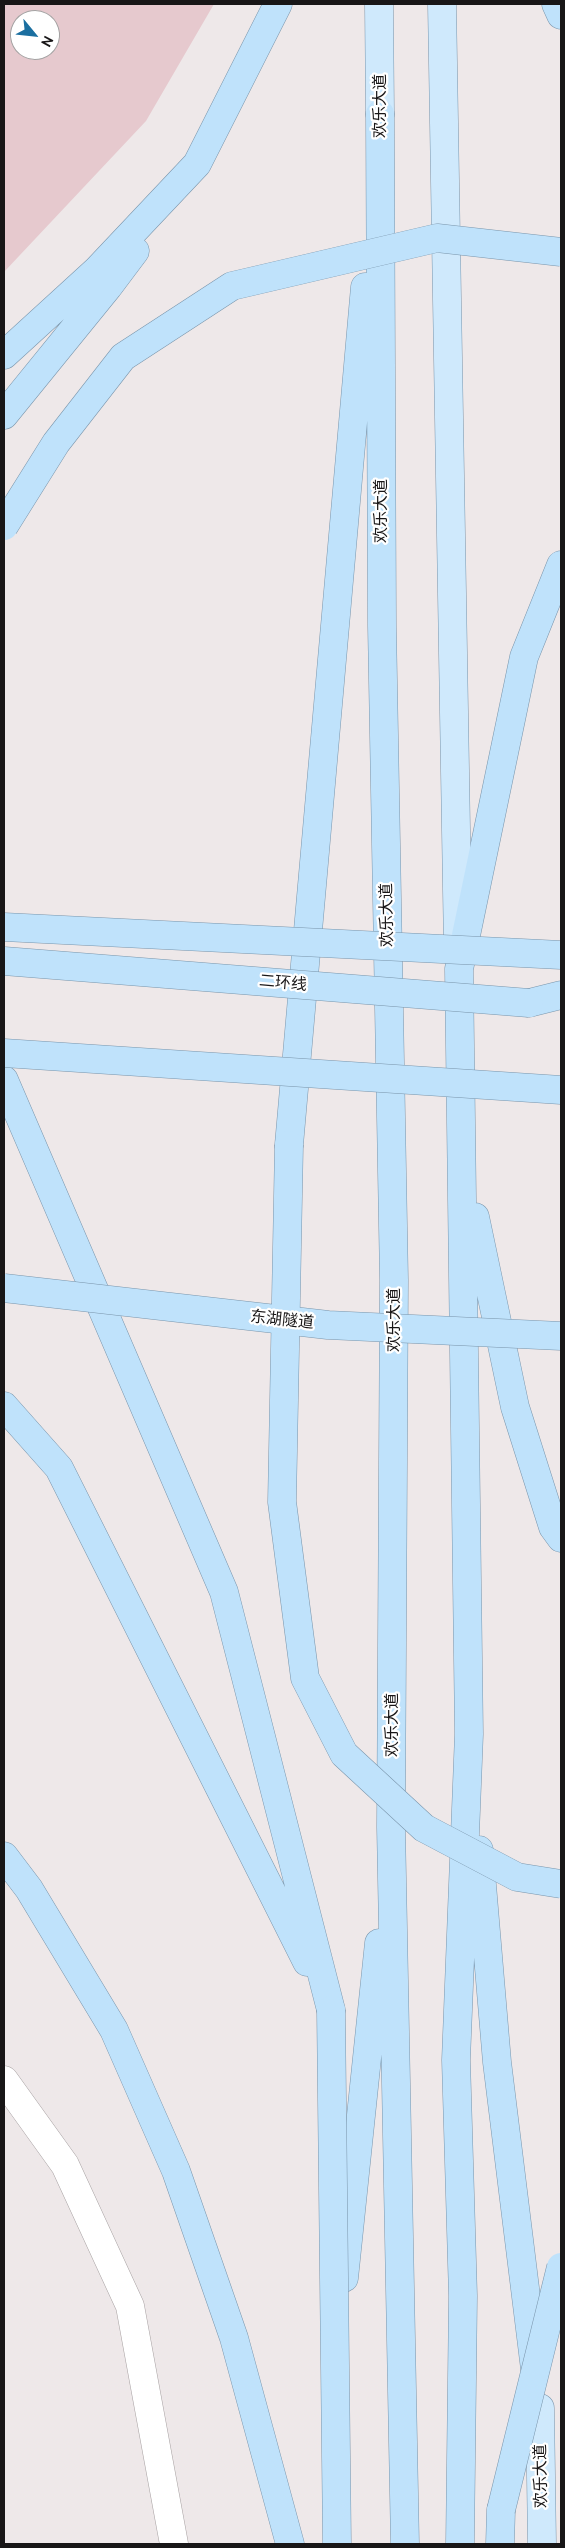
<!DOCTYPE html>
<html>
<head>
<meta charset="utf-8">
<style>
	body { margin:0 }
	#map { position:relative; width:565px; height:2548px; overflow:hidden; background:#eee8e9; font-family:Cabin,sans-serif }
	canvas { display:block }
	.frame { position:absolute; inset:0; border:5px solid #181617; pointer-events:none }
	.north { position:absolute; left:10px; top:10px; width:50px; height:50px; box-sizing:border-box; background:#fff; border:1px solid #a3a2a2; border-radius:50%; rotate:118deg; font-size:14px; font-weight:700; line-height:20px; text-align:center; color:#181617 }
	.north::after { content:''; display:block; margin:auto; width:18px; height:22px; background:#1b6fa0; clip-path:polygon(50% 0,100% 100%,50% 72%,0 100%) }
</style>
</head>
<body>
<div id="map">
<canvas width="565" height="2548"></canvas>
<div class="frame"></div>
<div class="north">N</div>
</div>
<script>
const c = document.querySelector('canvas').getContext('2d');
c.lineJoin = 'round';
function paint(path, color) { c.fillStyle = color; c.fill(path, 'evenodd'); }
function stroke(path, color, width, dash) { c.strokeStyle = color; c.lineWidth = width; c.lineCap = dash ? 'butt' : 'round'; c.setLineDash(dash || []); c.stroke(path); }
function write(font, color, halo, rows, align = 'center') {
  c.font = font + ' Cabin,"Noto Sans SC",sans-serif'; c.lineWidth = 4.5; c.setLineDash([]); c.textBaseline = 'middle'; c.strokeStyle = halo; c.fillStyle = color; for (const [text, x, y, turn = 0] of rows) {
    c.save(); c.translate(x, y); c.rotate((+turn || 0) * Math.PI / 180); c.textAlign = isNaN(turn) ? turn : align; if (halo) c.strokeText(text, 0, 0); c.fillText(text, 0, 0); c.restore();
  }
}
paint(new Path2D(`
	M4,4h210l-68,117 -142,151zM20,20h30v30h-30z`), '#e6c9ce');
const secondary = new Path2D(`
	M4,2080l61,85 65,141 44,238`);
const primary = new Path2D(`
	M379,4l1,110
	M442,4l16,943
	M540,2408l2,136`);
const trunk = new Path2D(`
	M556,4l5,11
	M380,114l2,512 12,654 -3,547 14,717
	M4,355l93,-85 100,-106 81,-160
	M4,415l104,-128 27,-36
	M529,1003l32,-8
	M4,1080l220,512 107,418
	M289,1145l76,-858
	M475,1217l40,190 38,120 8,11
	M4,1406l55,62 248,494
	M479,1850l18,212 38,307
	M4,1856l25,33 85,141 62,141 58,167 56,206
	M344,2278l35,-335
	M460,2544l3,-248 -7,-236 13,-326 -10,-765 65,-312 37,-92
	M500,2544l1,-34`);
stroke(secondary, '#a9a3a4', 29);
stroke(primary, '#7a95ab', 29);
stroke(trunk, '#7a95ab', 29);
stroke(secondary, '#fff', 28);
stroke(primary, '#cfe9fc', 28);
stroke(trunk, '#bfe2fb', 28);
const trunkBridge = new Path2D(`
	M4,526l52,-83 67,-86 109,-71 205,-48 124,14
	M4,927l557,28
	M4,961l525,42
	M4,1053l557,37
	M289,1145l-7,357 23,176 39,76 80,74 93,49 44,7
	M4,1288l324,37 233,11
	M331,2010l6,534
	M501,2510l60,-243`);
stroke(trunkBridge, '#7a95ab', 29, []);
stroke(trunkBridge, '#bfe2fb', 28);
write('16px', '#181617', '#fff', [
	["欢乐大道",380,106,-90],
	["欢乐大道",381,511,-90],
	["欢乐大道",387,915,-91],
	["二环线",283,983,5],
	["东湖隧道",282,1320,6],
	["欢乐大道",394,1320,-90],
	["欢乐大道",392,1725,-90],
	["欢乐大道",541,2476,-91]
]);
</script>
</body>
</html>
